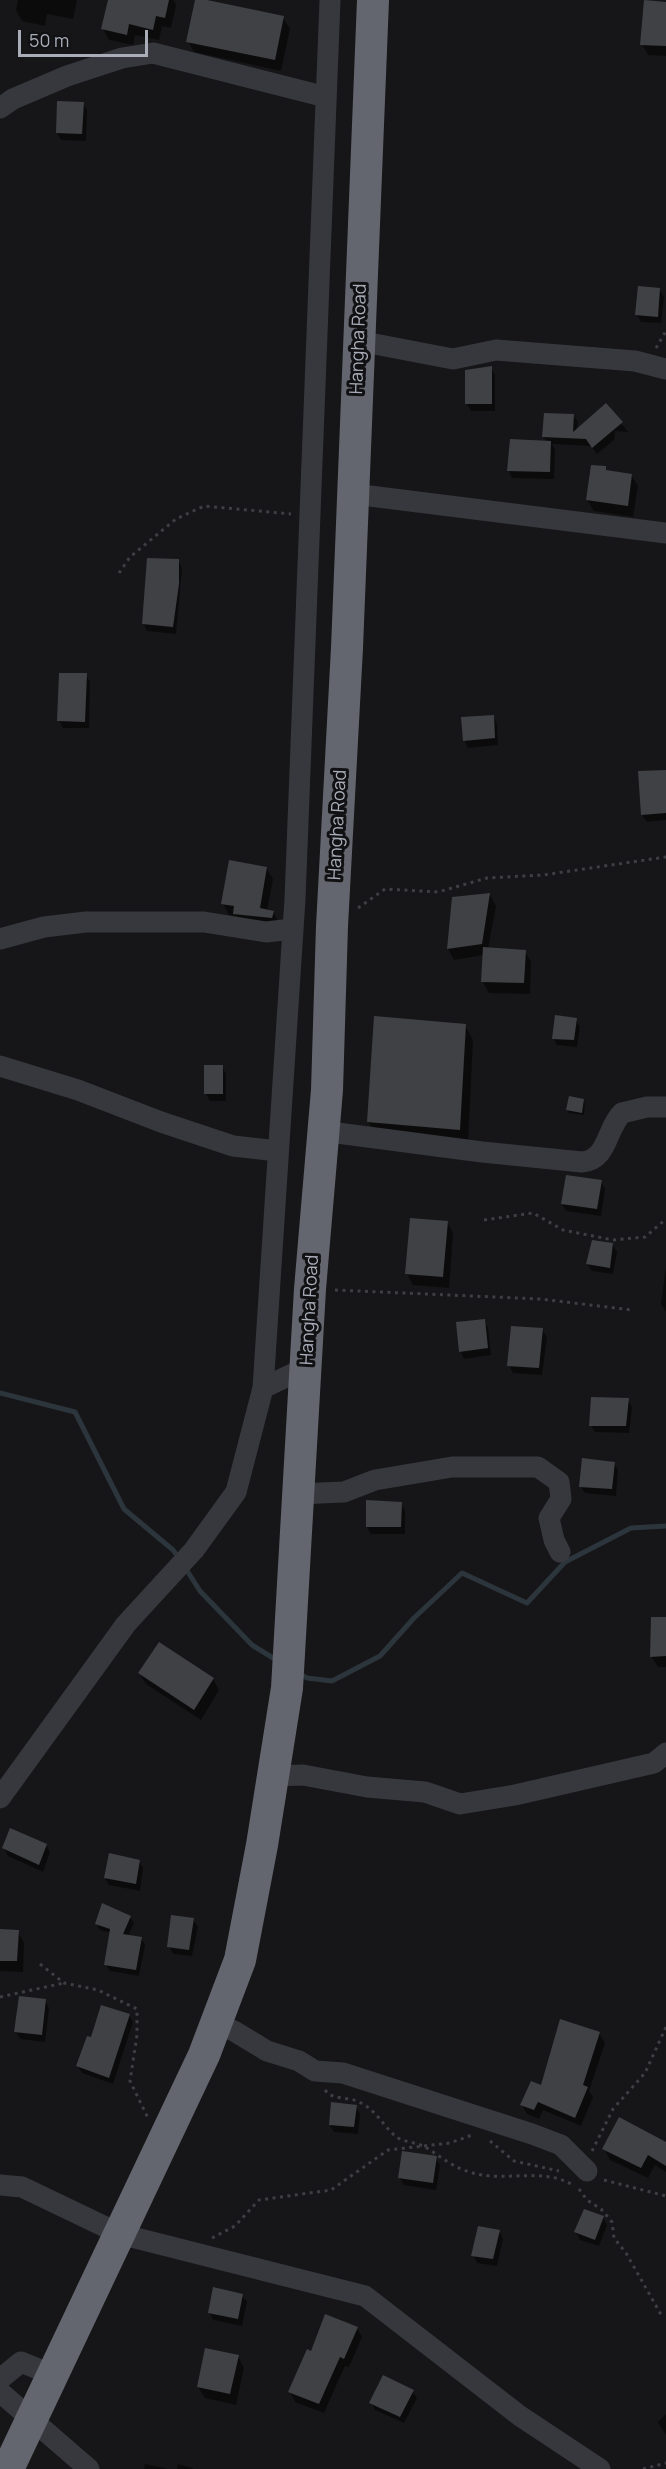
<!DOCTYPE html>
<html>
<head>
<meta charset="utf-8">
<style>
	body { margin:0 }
	#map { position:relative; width:666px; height:2469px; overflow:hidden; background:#161618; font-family:Manrope,sans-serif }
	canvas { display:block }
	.scale { position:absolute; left:18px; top:30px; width:130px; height:27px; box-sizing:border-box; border:3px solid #a8adb8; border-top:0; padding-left:8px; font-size:18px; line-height:21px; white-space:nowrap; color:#a8adb8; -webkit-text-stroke:4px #111113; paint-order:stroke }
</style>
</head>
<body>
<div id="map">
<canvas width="666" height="2469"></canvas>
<div class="scale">50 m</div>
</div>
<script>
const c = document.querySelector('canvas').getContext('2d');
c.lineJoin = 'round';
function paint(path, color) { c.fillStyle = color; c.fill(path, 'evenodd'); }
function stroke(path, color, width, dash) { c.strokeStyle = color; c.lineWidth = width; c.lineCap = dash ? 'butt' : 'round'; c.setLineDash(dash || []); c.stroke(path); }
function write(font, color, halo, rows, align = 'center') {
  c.font = font + ' Manrope,sans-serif'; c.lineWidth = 6; c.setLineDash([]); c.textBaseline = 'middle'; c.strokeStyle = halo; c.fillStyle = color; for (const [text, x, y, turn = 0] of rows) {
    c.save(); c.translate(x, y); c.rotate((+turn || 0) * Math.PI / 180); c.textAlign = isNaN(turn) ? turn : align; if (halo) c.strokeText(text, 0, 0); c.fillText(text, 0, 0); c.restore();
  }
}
paint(new Path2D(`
	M18,0h59l-4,19 -26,-5 -2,12 -23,-5 -6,-11z
	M110,0h63l3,5 -5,23 -9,-2 -3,14 -24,-5 -2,10 -24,-5 -6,-11z
	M197,0l86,18 7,11 -9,42 -87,-19 -6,-11z
	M666,3v53l-18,-1 -6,-11z
	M83,103l4,7 -1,31 -25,-1 -4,-7z
	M659,289l5,8 -3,26 -20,-1 -5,-8z
	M491,368l4,7v36h-24l-4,-7z
	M606,405l22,27 -13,-1 -1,9 -17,14 -6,-8 -39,-2 3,6 -1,29 -42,-1 -4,-8 39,-28 -3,-5 29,-22 5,7 -1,8z
	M605,467l2,5 24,3 7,11 -5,31 -39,-6 -7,-11z
	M178,560l4,8 -6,66 -29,-3 -4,-8z
	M86,675l4,7 -1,46h-26l-4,-7z
	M493,716l4,8 1,21 -30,3 -4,-8z
	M666,771v49l-19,2 -5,-7 -2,-42z
	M266,868l7,11 -6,32 6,1 6,11 -38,2 -5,-9 -7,-1 -6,-11z
	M490,895l6,11 -8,43 37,2 6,11 -1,32 -41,-1 -6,-11 1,-27 -30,5 -6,-11z
	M576,1020l4,7 -3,20 -20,-2 -4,-7z
	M465,1025l8,15 -5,104 -91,-8 -9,-14z
	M222,1066l4,8v27h-16l-4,-7z
	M584,1101l1,3 -1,11 -15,-2 -2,-3z
	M601,1181l4,8 -4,27 -35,-5 -4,-7z
	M447,1222l6,11 -4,55 -36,-3 -6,-11z
	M612,1244l5,8 -4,22 -21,-3 -5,-7z
	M666,1266v46l-5,-8z
	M484,1321l4,7 3,27 -27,4 -4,-8z
	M542,1330l5,7 -5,38 -29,-2 -4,-8z
	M628,1400l4,7 -3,26 -34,-1 -4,-7z
	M614,1463l4,7 -2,26 -31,-3 -5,-7z
	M401,1504l4,7v23h-34l-4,-7z
	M666,1618v49h-8l-7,-11z
	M139,1673l74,6 6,11 -18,30 -55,-36z
	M46,1845l4,7 -7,20 -35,-16 -4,-8z
	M139,1861l4,7 -3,23 -31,-6 -4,-7z
	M130,1917l4,6 -6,13 13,2 4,7 -6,31 -29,-5 -4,-6 5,-32 -11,-3 -3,-6z
	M193,1920l5,7 -6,29 -19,-2 -4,-8z
	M0,1930l18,2 6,11 -1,29 -23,-1z
	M45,2001l4,7 -4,34 -25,-3 -4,-7z
	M129,2015l4,7 -20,62 -31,-11 -4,-7 14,-27z
	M599,2033l6,10 -16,48 4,6 -12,29 -38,-16 -4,9 -12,-5 -5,-9z
	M356,2107l4,7 -2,20 -24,-2 -4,-7z
	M666,2144v28l-11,-7 -7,13 -38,-18 -6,-11z
	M436,2158l4,7 -4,25 -32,-5 -5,-8z
	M603,2218l4,7 -8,21 -19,-6 -4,-8z
	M499,2231l4,8 -6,27 -20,-3 -4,-8z
	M242,2295l5,7 -5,24 -29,-6 -4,-8z
	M357,2328l5,9 -13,30 -4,-1 -21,47 -29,-11 -5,-10 22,-39z
	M238,2356l6,12 -8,37 -31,-7 -7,-11z
	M412,2391l5,7 -13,25 -29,-13 -4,-7z
	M666,2414v21l-8,-13z
	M145,2464l23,5h-24z
	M178,2464l14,4 1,1h-16z`), '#0007');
stroke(new Path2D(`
	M0,1393l75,19 49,97 49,41 6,8
	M184,1566l16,25 52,54 26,16
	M299,1673l8,5 25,3 48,-25 34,-38 48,-45 65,30 38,-41 66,-34 35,-2`), '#2c353c', 5);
paint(new Path2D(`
	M108,0h61l-4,18 -9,-2 -3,14 -24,-6 -2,11 -26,-6z
	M195,0h12l77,16 -9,44 -89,-18z
	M644,0l22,2v44l-26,-1z
	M57,101l27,1 -2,32 -26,-1z
	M638,286l22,2 -2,29 -23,-2z
	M492,366v38h-27v-34z
	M606,403l17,19 -31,26 -6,-9 -44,-2 2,-24 30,1 -1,18z
	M510,439l41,2 -1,31 -43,-1z
	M591,465l15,1v4l26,4 -4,32 -42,-6z
	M147,558l32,1v25l-6,43 -31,-3z
	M59,673h28l-2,49 -28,-1z
	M494,715l1,23 -32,3 -2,-24z
	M666,770v43l-25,2 -3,-44z
	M229,860l38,7 -7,41 14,3 -2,7 -39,-4 1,-8 -13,-2z
	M490,893l-8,51 -35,5 5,-52z
	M483,947l43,3 -2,33 -43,-1z
	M555,1015l22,3 -3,22 -22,-1z
	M374,1016l92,8 -6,106 -93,-8z
	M204,1065h19v29h-19z
	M569,1096l15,3 -2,14 -16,-3z
	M566,1175l36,5 -5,29 -36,-5z
	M410,1218l38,3 -5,56 -38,-3z
	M592,1240l21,3 -3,25 -24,-4z
	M485,1319l3,29 -29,4 -3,-30z
	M511,1326l32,2 -4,40 -32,-2z
	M591,1397l38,1 -3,28h-37z
	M582,1458l33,4 -3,27 -33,-2z
	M366,1500l36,2 -1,25h-35z
	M651,1617h15v39l-16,1z
	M159,1642l55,36 -20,32 -56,-37z
	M10,1828l37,16 -8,21 -37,-17z
	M109,1853l31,7 -4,24 -32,-6z
	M102,1903l29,13 -8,18 19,3 -6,33 -32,-5 6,-36 -15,-5z
	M171,1915l23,3 -5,32 -22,-3z
	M0,1929l19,1 -2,31h-17z
	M19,1996l27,3 -4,36 -28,-3z
	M101,2005l29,9 -21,64 -33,-12 11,-30 4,1z
	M560,2019l40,13 -17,53 5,2 -13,31 -37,-16 -4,8 -14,-5 11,-24 10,4z
	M331,2102l26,3 -3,22 -25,-2z
	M619,2117l47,25v24l-18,-11 -7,13 -39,-19z
	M402,2151l35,5 -4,27 -35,-5z
	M584,2209l20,7 -9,24 -21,-8z
	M478,2226l22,4 -7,29 -22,-3z
	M213,2287l30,7 -5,25 -30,-6z
	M325,2314l33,13 -14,32 -4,-2 -21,47 -31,-12 19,-43 4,2z
	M205,2348l34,7 -9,39 -33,-7z
	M383,2375l31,15 -14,27 -31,-14z`), '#404145');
stroke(new Path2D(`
	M656,348l10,-17
	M119,573l11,-16 46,-38 28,-13 87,8
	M358,908l27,-19 53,3 49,-14 56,-3 123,-18
	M484,1220l49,-7 30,17 50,10 32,-3 21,-18
	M335,1290l205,9 92,11
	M40,1964l24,19 34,7 39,19v26l-7,46 18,37
	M0,1997l64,-14
	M325,2090c8,11 23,6 34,12 16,7 23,22 36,34 7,6 21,6 30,11 12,7 25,18 39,23 35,15 75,-4 107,14
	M490,2141l24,20 45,10
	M592,2151l21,-42 32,-36 21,-46
	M604,2180l62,16
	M579,2189l8,11 14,9 11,13 2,16 12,15 37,65
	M212,2238l23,-12 24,-26 72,-10 57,-40 62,-7 22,-8
	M643,2469l23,-6`), '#3d3f44', 3, [3, 4.5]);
stroke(new Path2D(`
	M0,108l13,-9 54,-23 55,-18 31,-5 173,44
	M359,341l94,18 43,-9 139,11 31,8
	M354,494l312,39
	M0,939l44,-12 42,-5h118l62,10 27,-3
	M0,1066l78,24 83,32 72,24 45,5
	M322,1131l160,21 100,10c26,-2 24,-33 40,-49l25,-6h19
	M263,1388l32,-489 35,-899
	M298,1494l46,-2 31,-12 77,-13h86l21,15 2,17 -12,19 5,22 6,12
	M273,1776l30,-1 64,12 58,5 35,12 55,-9 139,-32 12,-10
	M0,1798l126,-174 68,-74 42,-58 27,-104 44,-21
	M216,2023l18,8 33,20 32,10 16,10 28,2 189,61 29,11 26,26
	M0,2185l22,2 98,47 245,62 155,120 80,53
	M0,2379l21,-17 32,13
	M0,2392l89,77`), '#37383d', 21);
stroke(new Path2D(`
	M8,2469l196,-414 36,-95 22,-115 25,-157 23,-399 17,-199 5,-164 15,-278 26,-648`), '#63666e', 32);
write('18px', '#a8adb8', '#111113', [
	["Hangha Road",359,339,-88],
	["Hangha Road",338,825,-87],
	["Hangha Road",310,1310,-87]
]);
</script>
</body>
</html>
